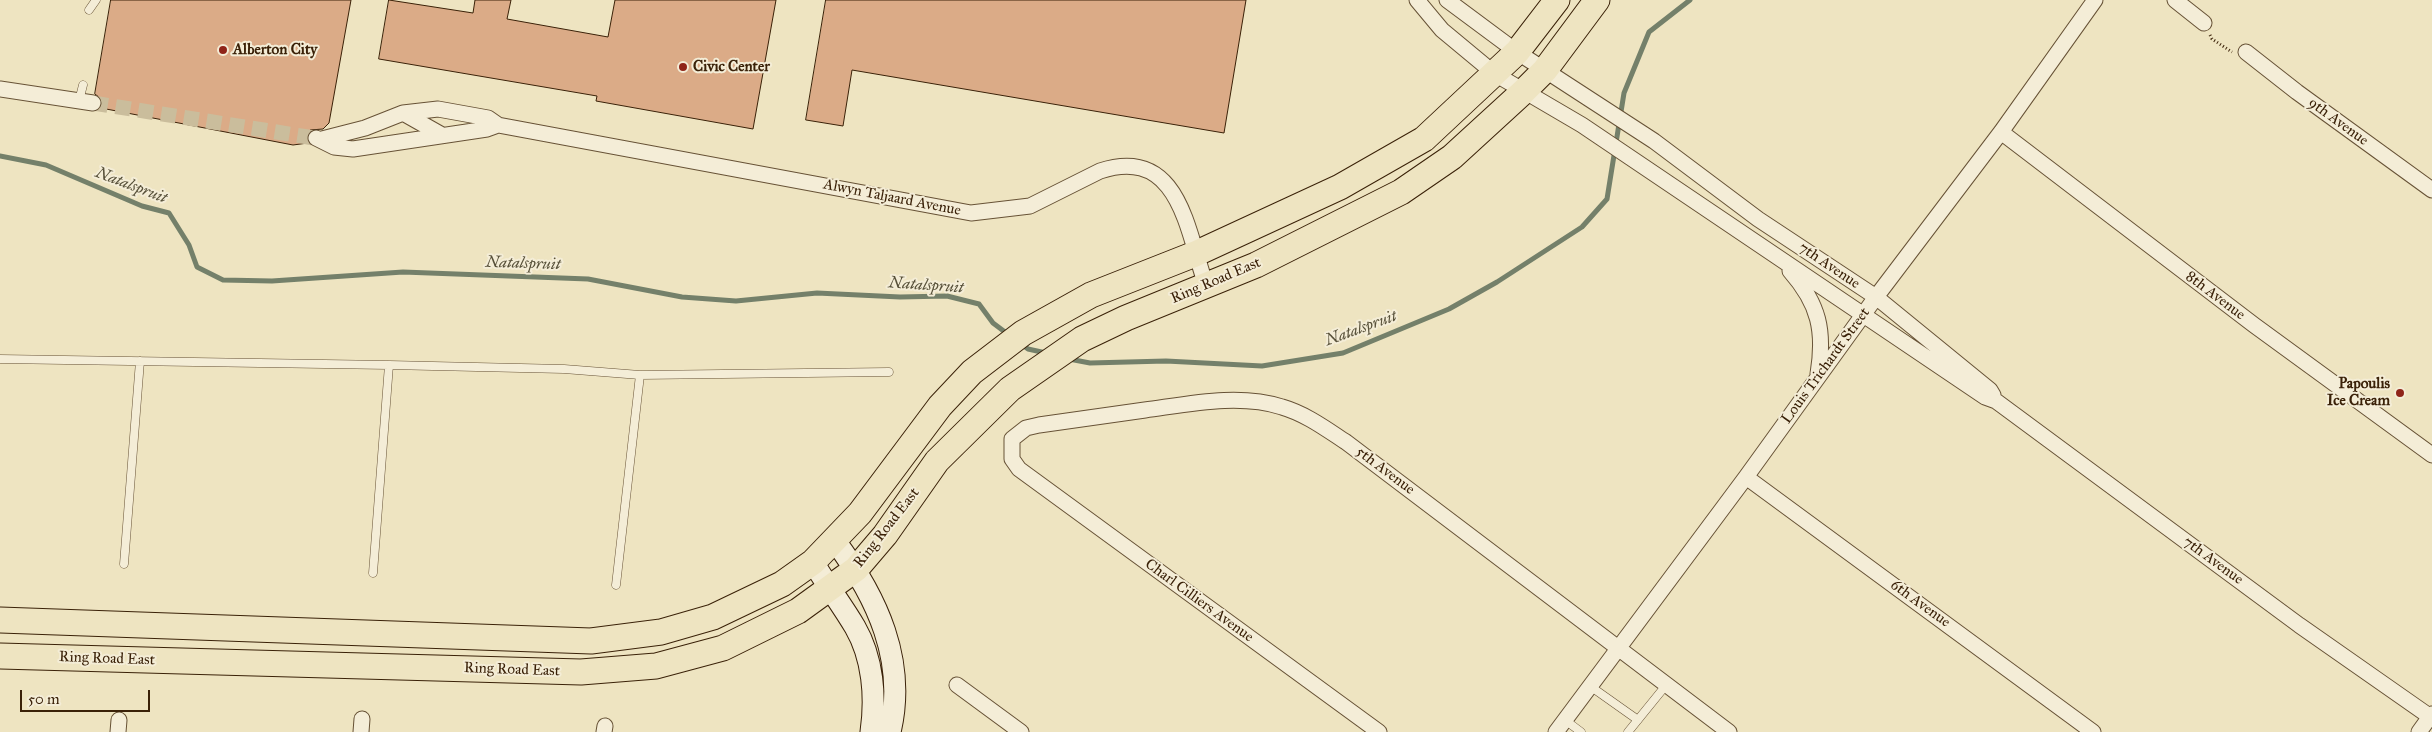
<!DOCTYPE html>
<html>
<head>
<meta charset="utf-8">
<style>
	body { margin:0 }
	#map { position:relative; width:2432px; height:732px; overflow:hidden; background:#eee4c1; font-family:"IM FELL Great Primer",serif }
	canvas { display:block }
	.scale { position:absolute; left:20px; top:690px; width:130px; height:22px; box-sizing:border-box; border:2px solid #3a2108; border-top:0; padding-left:6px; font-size:15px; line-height:18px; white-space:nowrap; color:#3a2108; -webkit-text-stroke:4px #f4edd7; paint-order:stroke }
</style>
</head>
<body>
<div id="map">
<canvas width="2432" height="732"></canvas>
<div class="scale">50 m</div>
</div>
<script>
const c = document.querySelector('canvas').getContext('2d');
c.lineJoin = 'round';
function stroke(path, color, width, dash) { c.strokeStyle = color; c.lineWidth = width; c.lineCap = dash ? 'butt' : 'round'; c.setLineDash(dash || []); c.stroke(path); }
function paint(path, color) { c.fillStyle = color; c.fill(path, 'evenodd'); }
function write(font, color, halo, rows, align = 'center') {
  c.font = font + ' "IM FELL Great Primer",serif'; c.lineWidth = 4; c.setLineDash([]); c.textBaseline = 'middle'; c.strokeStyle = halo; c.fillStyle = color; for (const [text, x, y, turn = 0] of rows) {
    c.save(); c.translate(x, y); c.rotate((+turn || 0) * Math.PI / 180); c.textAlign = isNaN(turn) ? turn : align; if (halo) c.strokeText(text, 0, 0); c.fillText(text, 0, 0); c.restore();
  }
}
stroke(new Path2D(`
	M0,156l46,9 96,41 27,7 20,32 8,22 26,13 49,1 131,-9 185,7 94,18 54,4 81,-8 83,4 47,-1 32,8 14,19 16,12
	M1020,343l8,6 18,4
	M1069,359l21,4 76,-2 96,5 81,-13 106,-44 48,-27 85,-55 25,-28 17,-106 25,-61 41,-32`), '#74806a', 5);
const building = new Path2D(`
	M111,0h240l-22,123 -6,6 -13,1 -3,4 1,9 -15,2 -192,-37v-9l-6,-5z
	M389,0l84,13 2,-13h36l-4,19 101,18 7,-37h161l-23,129 -157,-28 1,-5 -218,-37z
	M826,0h420l-22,133 -372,-63 -9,56 -37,-6z`);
paint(building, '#dbab87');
stroke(building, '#3a2108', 1);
stroke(new Path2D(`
	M93,103l221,35`), '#cabd9c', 15, [15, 8]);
const lane = new Path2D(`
	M89,10l7,-10
	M79,101l4,-16
	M0,359l389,6 -16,208
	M389,365l175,4 76,6 -24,210
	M640,375l249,-3
	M124,564l16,-203
	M1590,686l48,34
	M1565,720l16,12
	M1628,732l39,-48`);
const street = new Path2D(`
	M1417,0l25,30 53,44 87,51 403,272 11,4 303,224 133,93
	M1447,0l70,52 137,89 104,78 118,78 114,93 3,5
	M2175,0l29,23
	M2246,52l51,40 135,98
	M0,89l93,14
	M403,113l39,22
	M2001,132l253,193 178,130
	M316,138l18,9 19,2 134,-20 11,-4
	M322,139l43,-11 38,-15 35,-4 50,9 10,7 473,88 59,-7 70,-35c80,-26 87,61 106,114
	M1790,271c29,33 35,60 28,103
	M1746,477l347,255
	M957,685l64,47
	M118,732l1,-12
	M361,732l1,-13
	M604,732l1,-6
	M1379,732l-360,-263 -7,-10v-20l14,-11 13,-3c36,-5 71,-10 106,-15 44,-6 94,-17 137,-3 24,7 44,22 64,35l383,290
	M1556,732l190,-255 130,-180 125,-165 94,-132
	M2419,732l13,-18`);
const secondary = new Path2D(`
	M835,541c42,56 72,120 55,191
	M813,562c13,22 29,43 42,65 18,31 21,70 16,105`);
const primary = new Path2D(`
	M0,620l591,21 70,-9 52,-15 69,-33 31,-22 47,-49 80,-107 32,-34 51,-39 68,-38 104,-41 145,-67 84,-48 93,-87 40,-52
	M0,656l581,16 75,-6 67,-18 75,-37 58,-42 29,-34 52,-74 73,-72 72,-50 44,-21 130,-53 145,-73 51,-35 71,-65 22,-22 52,-70`);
stroke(lane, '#675236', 9);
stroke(street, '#675236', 17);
stroke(secondary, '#3a2108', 23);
stroke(primary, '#3a2108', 27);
stroke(new Path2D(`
	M2210,35l2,4 20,13`), '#3a2108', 3, [1, 2.5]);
stroke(lane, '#f4edd7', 8);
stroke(street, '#f4edd7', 15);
stroke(secondary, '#f4edd7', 21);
stroke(primary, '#eee4c1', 25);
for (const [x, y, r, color] of [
	[223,50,5,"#8f2418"],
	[683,67,5,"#8f2418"],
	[2400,393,5,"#8f2418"]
]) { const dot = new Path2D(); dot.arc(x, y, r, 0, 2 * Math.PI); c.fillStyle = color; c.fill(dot); stroke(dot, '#f4edd7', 2); }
write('bold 15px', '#3a2108', '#f4edd7', [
	["Alberton City",233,50],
	["Civic Center",693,67],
	["Papoulis",2390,384,"right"],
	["Ice Cream",2390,401,"right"]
], 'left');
write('15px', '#3a2108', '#f4edd7', [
	["9th Avenue",2338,122,36],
	["Alwyn Taljaard Avenue",892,198,11],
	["7th Avenue",1829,266,34],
	["Ring Road East",1216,281,-23],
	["8th Avenue",2215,296,37],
	["Louis Trichardt Street",1826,366,-54],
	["5th Avenue",1385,471,37],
	["Ring Road East",887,528,-52],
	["7th Avenue",2213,561,36],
	["Charl Cilliers Avenue",1199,601,36],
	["6th Avenue",1920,604,36],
	["Ring Road East",107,659,2],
	["Ring Road East",512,670,2]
]);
write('italic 16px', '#575039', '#f4edd7', [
	["Natalspruit",131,186,21],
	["Natalspruit",523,264,2],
	["Natalspruit",926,286,4],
	["Natalspruit",1361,329,-20]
]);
</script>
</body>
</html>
